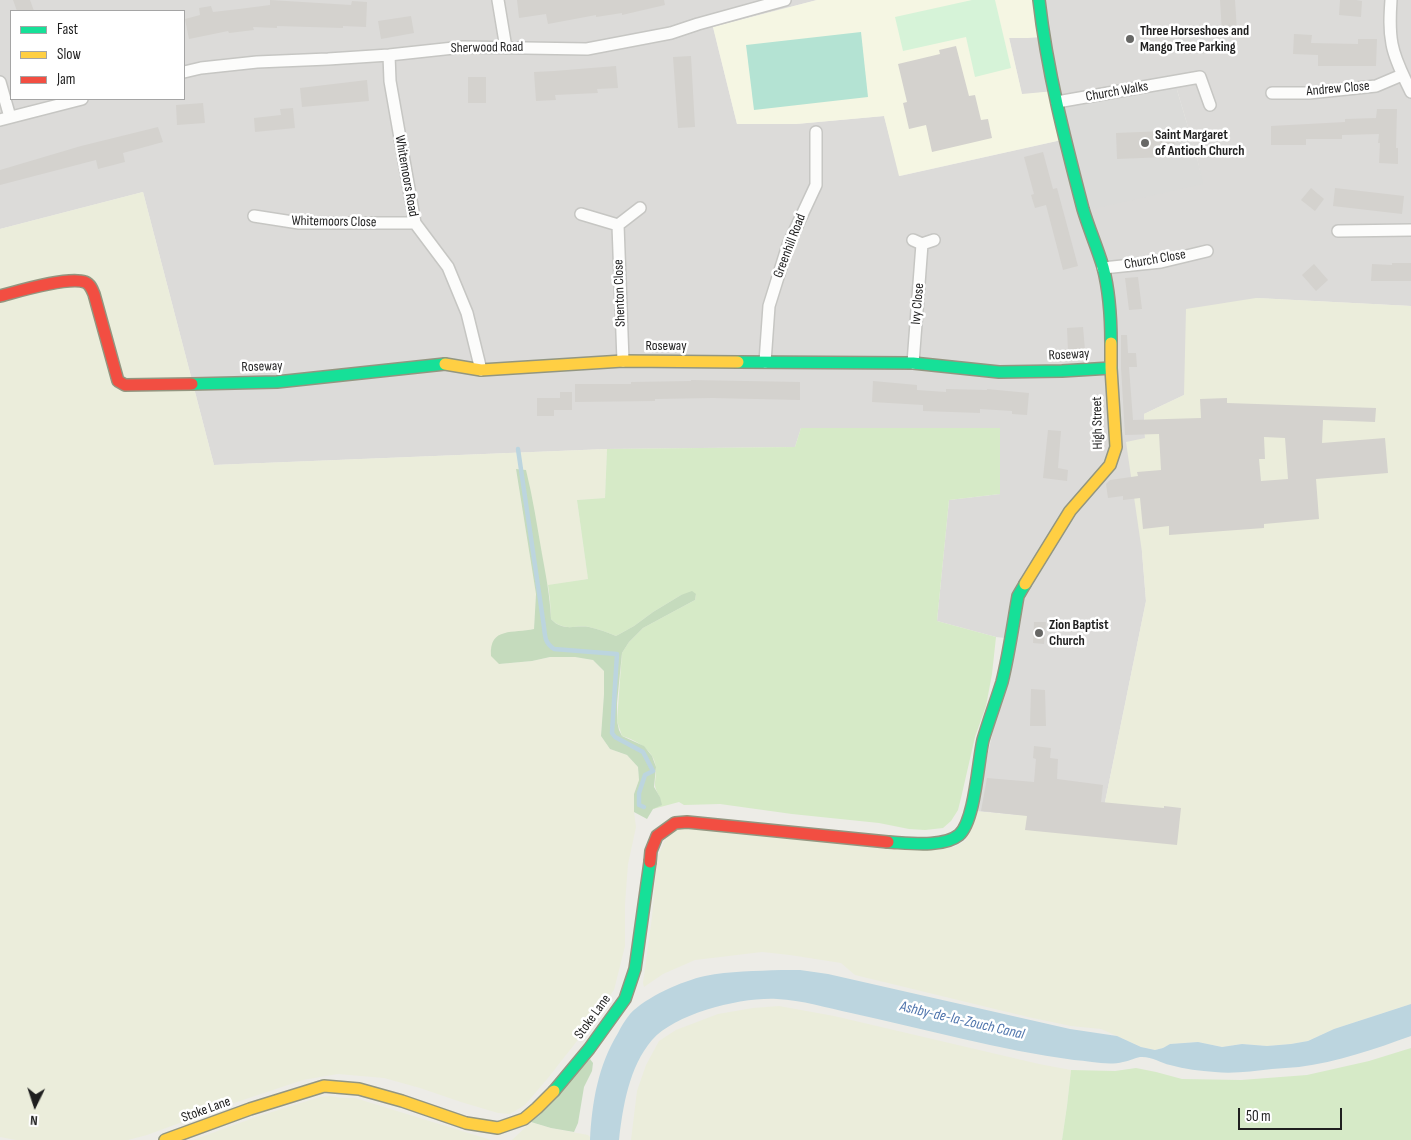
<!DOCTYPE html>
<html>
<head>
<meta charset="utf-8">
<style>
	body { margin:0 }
	#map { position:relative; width:1411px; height:1140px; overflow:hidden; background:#edece7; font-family:"Sofia Sans Condensed",sans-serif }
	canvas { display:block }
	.legend { position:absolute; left:10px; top:10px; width:175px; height:90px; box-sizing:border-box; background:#fff; border:1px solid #a5a5a5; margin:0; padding:6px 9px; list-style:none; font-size:15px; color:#1f1f1f }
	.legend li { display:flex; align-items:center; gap:10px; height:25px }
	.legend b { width:25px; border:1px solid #a5a5a5 }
	.north { position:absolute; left:10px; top:1080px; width:50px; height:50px; -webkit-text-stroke:4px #fff; paint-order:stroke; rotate:184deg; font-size:14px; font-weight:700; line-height:20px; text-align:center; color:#1f1f1f }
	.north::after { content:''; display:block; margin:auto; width:18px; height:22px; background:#1f1f1f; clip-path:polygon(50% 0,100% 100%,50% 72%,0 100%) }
	.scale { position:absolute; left:1238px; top:1108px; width:104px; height:22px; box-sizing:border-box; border:2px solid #1f1f1f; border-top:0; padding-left:6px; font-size:15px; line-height:18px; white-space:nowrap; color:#1f1f1f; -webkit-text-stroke:4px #fff; paint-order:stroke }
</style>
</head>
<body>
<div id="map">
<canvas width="1411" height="1140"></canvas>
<ul class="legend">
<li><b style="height:6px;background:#16e098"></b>Fast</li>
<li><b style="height:6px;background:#ffcf43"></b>Slow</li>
<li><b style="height:6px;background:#f24e42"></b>Jam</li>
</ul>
<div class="north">N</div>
<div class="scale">50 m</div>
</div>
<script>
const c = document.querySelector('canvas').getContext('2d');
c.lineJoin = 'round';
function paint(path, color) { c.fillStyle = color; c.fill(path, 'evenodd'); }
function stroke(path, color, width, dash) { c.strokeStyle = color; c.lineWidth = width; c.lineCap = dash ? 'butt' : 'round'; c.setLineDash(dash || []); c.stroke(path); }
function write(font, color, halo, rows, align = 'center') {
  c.font = font + ' "Sofia Sans Condensed",sans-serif'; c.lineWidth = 5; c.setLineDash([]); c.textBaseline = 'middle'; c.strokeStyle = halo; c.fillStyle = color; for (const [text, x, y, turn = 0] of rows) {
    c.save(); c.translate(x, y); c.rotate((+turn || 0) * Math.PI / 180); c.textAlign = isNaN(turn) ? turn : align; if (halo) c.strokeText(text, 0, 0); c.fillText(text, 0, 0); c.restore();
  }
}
paint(new Path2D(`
	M0,0h817l-104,27 24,97h59l88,-8 16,60 166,-37 136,45 -5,-27 -20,-67 -1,-9 -119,21 -2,-11 -33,4 -13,-58 19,1 11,-38h372v306l-155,-8 -72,97 -40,19 1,25 -3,113 4,49 -42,206 -87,8 -43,-4 41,-172 -19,-2 -59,-16 12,-121 51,-6 -1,-66h-198l-6,19 -188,2 -393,16 -71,-273 -143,37zM11,11h173v88h-173z`), '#dcdbd9');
paint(new Path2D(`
	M817,0h222l4,37 -15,1h-19l13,56 33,-3 11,48 -167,37 -15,-60 -88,8h-59l-24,-97z`), '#f5f6e3');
paint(new Path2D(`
	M1177,81v9l20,67 6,27 -119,27 -27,-109z`), '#dbdbd9');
paint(new Path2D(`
	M143,192l71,273 393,-16 -2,49 -28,2 11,79 -43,7 -24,-117 -5,1 20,124 -2,35 -14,3 -21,32 33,-3 18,-4h25l18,3 11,11v23l-3,42 9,13 17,6 11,12 1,13 -5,14v18l2,15 -8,37 -3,40v42l-11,44 -30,42 -36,46 -23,27 -15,9 -12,-1 -37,-11 -41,-14 -36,-10 -46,-4 -35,6 -69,23 -87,32 -19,5h-112l-16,-3v-908z
	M1256,298l155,8v698l-77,25 -26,12 -17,3 -24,2 -25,-2 -20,3 -24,-5 -28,2 -7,4 -8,2 -14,-3 -24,-11 -16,-7 -30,-3 -43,-9 -173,-42 -14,-12 -51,-8 -28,-3 -67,8 -32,14 -19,13 -1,-4 9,-66 5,-58 11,-27 9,-4 266,20 12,-1 11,-7 8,-29 43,4 87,-8 42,-206 -4,-49 -16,-110 19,-4 -1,-24 40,-19 2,-86z
	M779,1006l55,10 205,48 32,6 -4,36 -5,34h-431l6,-49 9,-26 13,-24 17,-11 42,-16 35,-6z
	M330,1096l12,2h13l136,42h-298l63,-23 64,-20z
	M531,1122l20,6 37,7 2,2v3h-78z`), '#ebeddb');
paint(new Path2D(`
	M801,428h199v66l-51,6 -12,121 59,16 -4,37 -6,32 -11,31 -14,61 -3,12 -7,11 -8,7 -18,2 -16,-1 -30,-6 -87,-9 -72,-10 -36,1 -5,-3 -26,7 7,-12c-8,-13 -4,-13 -4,-27 0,-19 -18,-29 -34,-34l-5,-15 5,-68 7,-11 14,-14 52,-28 1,-6 -15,1 -28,17 -19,14 -18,10c-9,-4 -18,-7 -27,-9 -15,-2 -25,5 -38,-8l-1,-19 -2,-15 40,-6 -11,-79 28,-2 2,-49 188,-2z
	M1411,1048v92h-349l5,-34 4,-36 44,1 21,-3 20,4 26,7 59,1 66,-5 62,-14z`), '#d6eac7');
paint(new Path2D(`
	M516,469l10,1c7,28 11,56 16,84 4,22 8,42 9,65 12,13 23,6 38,8 9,2 18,5 27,9l18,-10 19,-14 28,-17 11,-4 4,3 -1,6 -52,28 -14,14 -7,11 -5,50v18l2,9 3,6 22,10 8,10 4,11 -2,20 6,10 2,8 -9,4 -6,10 -13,-7v-18l5,-14 -1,-13 -11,-12 -17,-6 -9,-13 3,-42v-23l-11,-11 -18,-3h-25l-18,4 -33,3 -8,-8c-2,-30 23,-22 43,-27l2,-35z
	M590,1059l3,4 -1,8 -8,16 -6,36 -4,9 -23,-4 -20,-6z`), '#c5dbbd');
paint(new Path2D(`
	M972,0h23l16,68 -36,9 -9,-40 -63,14 -8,-34z`), '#d6f3d8');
paint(new Path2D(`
	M861,32l7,65 -114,13 -8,-65z`), '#b4e3d3');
paint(new Path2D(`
	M781,970h19l28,4 242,55 47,7 24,11 14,3 8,-2 7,-4 28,-2 24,5 20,-3 25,2 24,-2 17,-3 26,-12 77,-25v32c-36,13 -74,26 -112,31 -9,1 -18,1 -27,2 -19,2 -38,5 -57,3 -15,-1 -30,-3 -45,-7 -9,-2 -19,-9 -30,-8 -5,1 -11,4 -17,5 -15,4 -33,-1 -49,-2 -75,-10 -149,-31 -223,-47 -24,-5 -49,-13 -74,-14 -35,-2 -101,14 -125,41 -23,27 -29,66 -33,100h-29c2,-38 8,-74 28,-107 3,-6 7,-13 12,-19 16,-17 52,-33 75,-38 25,-5 51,-5 76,-6z`), '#bcd5df');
stroke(new Path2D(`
	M518,449l26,178c1,10 1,16 10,22l63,5 -5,79 3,4 28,15 10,19 -8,4 -6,18v12l5,2`), '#bcd5df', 4.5);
paint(new Path2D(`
	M13,0h17l4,11h-17z
	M270,0l81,5 1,-4 15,1 -1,25 -23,-1v2l-66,-2v2l-24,-1 1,3 -25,3 -1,-2 -39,8 -4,-20 15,-4 -1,-7 12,-2 2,6 26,-3 31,-4z
	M517,0h147l1,5 -43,10v-2l-26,4v-2l-48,9 -2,-10 -27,4z
	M1220,0h15l2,31 -15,1z
	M1340,0h16l6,1 -1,16 -22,-2z
	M411,16l3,17 -33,6 -3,-18z
	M1294,34l18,1 -1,8 47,1v-5h19l-1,27h-58v-11l-25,-1z
	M956,46l13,50 6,-1 6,25 7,-1 4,19 -60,14 -6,-27 -17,4 -6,-26 4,-1 -9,-38 42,-10 -1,-4z
	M691,56l4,71 -17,1 -5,-71z
	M616,66l2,22 -21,1 1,4 -43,2 1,5 -20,1 -2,-29 20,-1z
	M468,77h18v26h-18z
	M367,80l2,21 -67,6 -2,-19z
	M203,103l2,20 -28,2 -1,-20z
	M293,108l2,20 -40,4 -1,-14 27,-3 -1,-6z
	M1377,109h20l-1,39h2v16l-19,-1 1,-20h-2l1,-9 -37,1v4h-36v6h-35v-19l74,-4v-3l31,-1z
	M158,127l5,15 -40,11 2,9 -27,7 -2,-9 -96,25v-15l81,-24z
	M1166,131v5h8l1,14h-10l1,7 -49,2 -1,-26z
	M1043,152l10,37 4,-1 21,78 -15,4 -17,-65 -11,3 -4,-13 3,-1 -10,-37z
	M1311,188l13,11 -9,12 -14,-11z
	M1335,188l69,8 -2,18 -69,-8z
	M1392,263h19v18h-40l1,-17 20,1z
	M1314,264l14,16 -12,11 -14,-16z
	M1138,277l4,32 -13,1 -4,-32z
	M1083,327l2,23 -17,1 -1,-23z
	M1121,335h6l1,18h8l1,14h-8l4,53 68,-2 -1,-19 27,-1v5l149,5 -1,14 -52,-2 -1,23 63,-5 3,35 -72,6 3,40 -55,5v4l-95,7v-9l-26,3 -3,-31 -17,2v-4l-15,2 -2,-14 4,-4 28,-4 -1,-4 24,-2 -2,-36 -34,1 -4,-67zM1264,437l21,1 3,41 -27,2 -2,-22h6z
	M691,380l109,2v18l-88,-2 -57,1v2l-80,1v-18h56v-2l60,-1z
	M873,381l44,4v5l29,2v-3l41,1v-1l42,4 -2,22 -15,-1v-3l-32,-2v4l-57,-2v-6l-51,-3z
	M560,392h12v18h-18v6h-17v-18h23z
	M1048,430l13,1 -3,37 10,2 -1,11 -24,-3z
	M1034,622h12l-2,22 -11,-1z
	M1031,689l14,1 1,36h-16z
	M1034,746l17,2 -1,10 8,1 -1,20 46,6 -2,17 63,6v-2l17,2 -4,37 -152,-15 2,-14 -46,-5 6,-33 47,4 2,-23 -3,-1z`), '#d4d2ce');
const street = new Path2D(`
	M498,0l8,48
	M1391,0c-1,15 -2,29 1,44 3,17 12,33 19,48
	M389,55l1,26 25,142 33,44 19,46 14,57
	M184,72l17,-4 56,-6 71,-3 61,-4 74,-8 124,2 84,-16 27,-9 87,-24
	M0,82l10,35
	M1272,93h37l67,-7 26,-11
	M1057,102l143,-25 10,28
	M0,120l82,-21
	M581,214l37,11 22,-17
	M254,216l45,7h116
	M618,225l5,136
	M1338,231l73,-1
	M913,240l9,4 12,-4
	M1103,268l58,-6 46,-11
	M765,362l4,-56 19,-61 28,-60v-53
	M913,363l9,-119`);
const fast = new Path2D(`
	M1039,0c8,71 26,140 44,209 6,20 14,38 20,58 6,23 8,52 8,76
	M738,362l175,1 86,9 63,-1 49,-3
	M192,384l85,-2 168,-18
	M888,842c20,1 55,6 71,-7 16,-14 19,-74 24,-95 6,-20 13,-39 19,-58 7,-28 11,-58 16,-86l7,-12
	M554,1091l35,-42 36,-50 10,-30 15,-107`);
const slow = new Path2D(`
	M445,364l36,6 142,-9 115,1
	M1025,584l45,-73 40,-46 6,-18 -5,-79v-25
	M165,1140l85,-31 74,-23 35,3 43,12 64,22 32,5 26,-9 13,-11 17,-17`);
const jam = new Path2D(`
	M0,296c19,-5 68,-20 85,-14 5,2 7,7 9,12l24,87 7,4 67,-1
	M650,862l1,-11 6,-15 18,-13 12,-1 201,20`);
stroke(street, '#c6c6c3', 14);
stroke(fast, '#939680', 14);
stroke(slow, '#939680', 14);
stroke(jam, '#939680', 14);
stroke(street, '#fcfcfb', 11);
stroke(fast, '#16e098', 11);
stroke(slow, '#ffcf43', 11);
stroke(jam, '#f24e42', 11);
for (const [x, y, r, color] of [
	[1130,39,5,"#676765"],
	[1145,143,5,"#676765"],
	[1039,633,5,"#676765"]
]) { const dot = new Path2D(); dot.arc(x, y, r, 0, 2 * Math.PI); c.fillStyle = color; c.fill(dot); stroke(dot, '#fff', 2); }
write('bold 14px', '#1f1f1f', '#fff', [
	["Three Horseshoes and",1140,31],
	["Mango Tree Parking",1140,47],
	["Saint Margaret",1155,135],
	["of Antioch Church",1155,151],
	["Zion Baptist",1049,625],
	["Church",1049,641]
], 'left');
write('14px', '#1f1f1f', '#fff', [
	["Sherwood Road",487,48,-1],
	["Andrew Close",1338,89,-5],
	["Church Walks",1117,92,-10],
	["Whitemoors Road",406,176,80],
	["Whitemoors Close",334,222,1],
	["Greenhill Road",790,246,-69],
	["Church Close",1155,260,-10],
	["Shenton Close",620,293,-92],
	["Ivy Close",918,304,-85],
	["Roseway",666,346],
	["Roseway",1069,355,-3],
	["Roseway",262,367,-2],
	["High Street",1098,423,-91],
	["Stoke Lane",593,1017,-54],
	["Stoke Lane",206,1110,-20]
]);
write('italic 15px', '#4e74ac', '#fff', [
	["Ashby-de-la-Zouch Canal",962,1021,13]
]);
</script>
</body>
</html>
